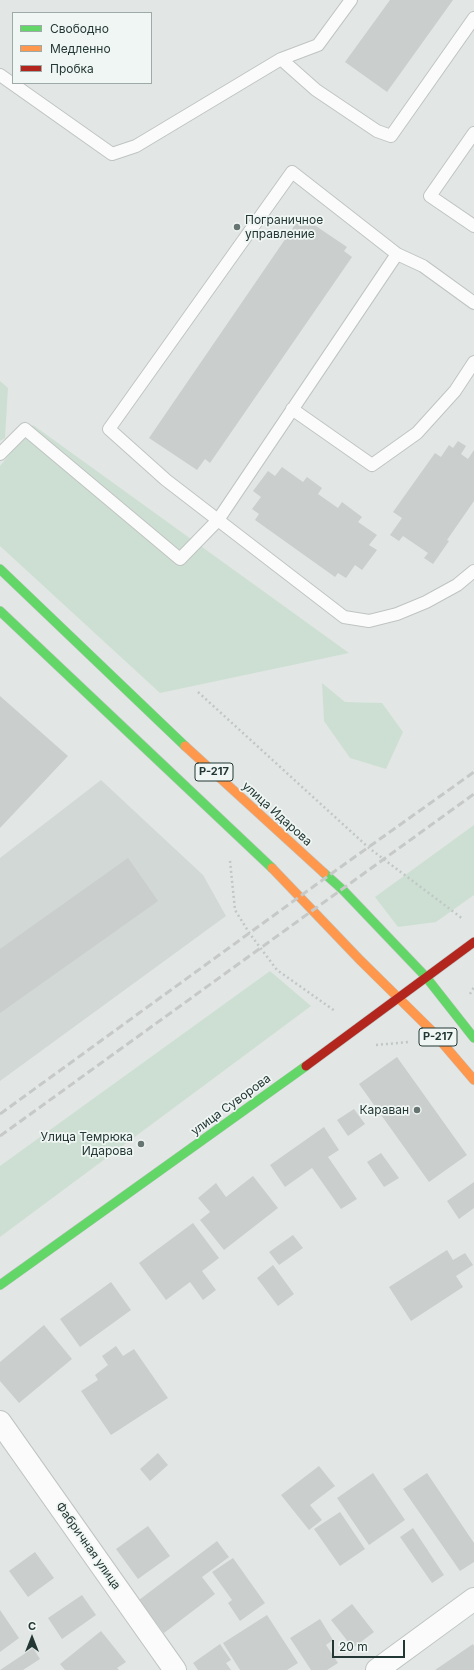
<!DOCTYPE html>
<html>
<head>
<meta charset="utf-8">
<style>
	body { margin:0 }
	#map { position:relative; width:474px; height:1670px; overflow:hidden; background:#e2e7e5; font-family:Inter,sans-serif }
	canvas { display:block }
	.legend { position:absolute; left:12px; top:12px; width:140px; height:72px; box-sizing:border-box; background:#f0f6f4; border:1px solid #9eaaa7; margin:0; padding:5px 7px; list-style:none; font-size:12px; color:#233834 }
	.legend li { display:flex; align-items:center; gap:8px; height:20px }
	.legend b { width:20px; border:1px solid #9eaaa7 }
	.north { position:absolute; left:12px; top:1618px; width:40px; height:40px; -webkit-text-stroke:3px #f0f6f4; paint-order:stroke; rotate:0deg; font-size:11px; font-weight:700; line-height:16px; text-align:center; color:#233834 }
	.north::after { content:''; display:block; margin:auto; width:14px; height:18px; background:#233834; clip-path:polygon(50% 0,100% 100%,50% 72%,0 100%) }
	.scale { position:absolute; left:332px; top:1640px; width:73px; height:18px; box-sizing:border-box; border:2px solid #233834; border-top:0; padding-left:5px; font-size:12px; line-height:14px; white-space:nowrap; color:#233834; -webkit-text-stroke:3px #f0f6f4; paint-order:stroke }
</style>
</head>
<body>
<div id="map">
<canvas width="474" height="1670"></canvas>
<ul class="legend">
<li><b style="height:5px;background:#63d668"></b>Свободно</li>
<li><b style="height:5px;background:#ff974d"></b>Медленно</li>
<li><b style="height:5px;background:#b3261e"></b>Пробка</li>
</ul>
<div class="north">С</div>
<div class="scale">20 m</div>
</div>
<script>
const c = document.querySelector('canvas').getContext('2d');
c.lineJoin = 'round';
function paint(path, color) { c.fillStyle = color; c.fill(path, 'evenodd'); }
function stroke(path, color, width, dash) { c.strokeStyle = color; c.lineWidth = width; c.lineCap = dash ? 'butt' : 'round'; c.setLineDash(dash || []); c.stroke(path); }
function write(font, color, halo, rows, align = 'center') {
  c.font = font + ' Inter,sans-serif'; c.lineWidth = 3.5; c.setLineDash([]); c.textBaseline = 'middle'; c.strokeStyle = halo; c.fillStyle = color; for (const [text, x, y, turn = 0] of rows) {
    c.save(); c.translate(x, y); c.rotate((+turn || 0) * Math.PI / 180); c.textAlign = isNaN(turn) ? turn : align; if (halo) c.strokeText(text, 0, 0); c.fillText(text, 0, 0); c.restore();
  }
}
paint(new Path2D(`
	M101,780l102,95 23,41 -226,165v-223z`), '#d1d8d5');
paint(new Path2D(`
	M0,381l8,7 -3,50 -5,3z
	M33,425l316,228 -189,40 -160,-147v-80z
	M322,683l23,19 37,1 21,29 -17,37 -36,-11 -26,-37z
	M474,825v70l-38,27 -38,5 -23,-30z
	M270,971l41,35 -311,231v-71z`), '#cddfd3');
paint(new Path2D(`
	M390,0h63l-66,92 -42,-30z
	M301,216l46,31 -3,4 8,6 -142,206 -5,-4 -8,11 -48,-32z
	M458,441l8,5 -5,8 7,5 6,-9v51l-27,39 2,1 -16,23 -9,-6 4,-5 -25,-17 -4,5 -9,-6 12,-17 -9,-6 42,-59 6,4 8,-12 4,3z
	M282,467l21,15 4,-5 15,11 -4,6 20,14 4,-6 20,15 -4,5 19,13 -8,10 8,5 -15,20 -7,-5 -9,13 -8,-5 -3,4 -80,-57 4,-6 -7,-5 9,-12 -8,-6 15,-20 7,5z
	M0,696l68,60 -68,72z
	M128,858l30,43 -158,112v-64z
	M397,1057l70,98 -38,27 -70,-98z
	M354,1109l11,15 -17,12 -11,-16z
	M324,1127l15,23 -11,7 29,42 -16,10 -29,-41 -27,19 -15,-22z
	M381,1153l18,25 -15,9 -17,-25z
	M253,1176l25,32 -54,42 -24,-30 10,-8 -12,-14 18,-15 10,14z
	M474,1182v26l-15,11 -12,-18z
	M193,1223l26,35 -17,13 14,19 -13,10 -13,-18 -24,18 -27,-37z
	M293,1235l10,13 -24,17 -10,-13z
	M447,1250l6,10 12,-7 8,12 -17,11 7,11 -52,34 -22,-34z
	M273,1265l21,29 -16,12 -21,-28z
	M111,1282l20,28 -51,37 -20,-28z
	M44,1325l28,34 -53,44 -19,-22v-19z
	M116,1346l7,10 11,-7 34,49 -57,37 -30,-44 17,-11 -3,-5 13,-10 -6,-9z
	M158,1453l10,12 -18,16 -10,-12z
	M319,1466l16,20 -25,19 12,15 -13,10 -28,-35z
	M373,1473l32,47 -36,25 -32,-47z
	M427,1473l47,70v19l-14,9 -57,-82z
	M340,1512l25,37 -25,17 -26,-37z
	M148,1526l22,30 -32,23 -22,-30z
	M413,1528l31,47 -12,8 -32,-46z
	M217,1541l12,16 -27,20 13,17 -51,39 -25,-33z
	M35,1552l19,26 -26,19 -19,-26z
	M233,1558l32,45 -25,18 -12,-18 4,-3 -20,-28z
	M82,1595l14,20 -34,24 -14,-21z
	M352,1604l22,28 -21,16 -22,-28z
	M0,1610l19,28 -19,14z
	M267,1615l31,48 -11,7h-47l-17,-27z
	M320,1619l13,21 -7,5 12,18 -11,7h-16l-21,-32z
	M101,1631l25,31 -9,6 2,2h-54l-5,-6z
	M220,1644l11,16 -5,3 5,7h-33l-5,-7z
	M473,1644l1,2v24h-39z
	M33,1648l7,11 -17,11h-23z`), '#cacecd');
const lane = new Path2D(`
	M281,59l35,31 61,41 14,5 83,-118
	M0,75l112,79 24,-8 145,-87 37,-14 33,-45
	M474,133l-44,63 44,30
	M474,303l-51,-37 -26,-12 -105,-82 -183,257 57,51 178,137 25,4 28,-7 29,-12 31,-17 17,-14
	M292,409l80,56 45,-32 38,-42 19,-29
	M0,454l25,-25 155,130 38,-39 179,-266`);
const street = new Path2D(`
	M0,1422l175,248
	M377,1670l97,-71`);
const fast = new Path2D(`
	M0,569l185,177
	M0,611l272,257
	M324,873l19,17 83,87 48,61
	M0,1285l306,-219`);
const slow = new Path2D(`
	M185,746l139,127
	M272,868l88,92 73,72 41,48`);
const jam = new Path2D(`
	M306,1066l168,-124`);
stroke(lane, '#bfc4c2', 14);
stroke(street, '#bfc4c2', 24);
stroke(fast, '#bfc5c3', 10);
stroke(slow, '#bfc5c3', 10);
stroke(jam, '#bfc5c3', 10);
stroke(new Path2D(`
	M198,692l171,156 94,71
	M230,861l5,49 15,24 27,36 58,41
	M470,994l4,-7
	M376,1045l33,-3`), '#c0c7c6', 2.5, [2, 3]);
stroke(lane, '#fbfbfb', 12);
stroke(street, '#fbfbfb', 22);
stroke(fast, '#63d668', 9);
stroke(slow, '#ff974d', 9);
stroke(jam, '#b3261e', 9);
stroke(new Path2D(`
	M0,1114l328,-238 146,-104
	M0,1136l474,-342`), '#c6c9c8', 3, [8, 4]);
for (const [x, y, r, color] of [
	[237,227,4,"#667572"],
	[417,1110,4,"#667572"],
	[141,1144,4,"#667572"]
]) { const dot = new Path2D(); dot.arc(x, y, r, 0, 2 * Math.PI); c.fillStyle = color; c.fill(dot); stroke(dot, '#f0f6f4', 1.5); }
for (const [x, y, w] of [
	[214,772,38],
	[438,1037,38]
]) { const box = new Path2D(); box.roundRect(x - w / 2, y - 9, w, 18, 3); c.fillStyle = '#f0f6f4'; c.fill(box); stroke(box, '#233834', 1); }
write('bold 11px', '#233834', null, [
	["Р-217",214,772],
	["Р-217",438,1037]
]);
write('12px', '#233834', '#f0f6f4', [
	["Пограничное",245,220,"left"],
	["управление",245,234,"left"],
	["Караван",409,1110],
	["Улица Темрюка",133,1137],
	["Идарова",133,1151]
], 'right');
write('12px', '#233834', '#f0f6f4', [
	["улица Идарова",277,814,42],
	["улица Суворова",231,1105,-36],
	["Фабричная улица",88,1546,55]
]);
</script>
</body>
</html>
